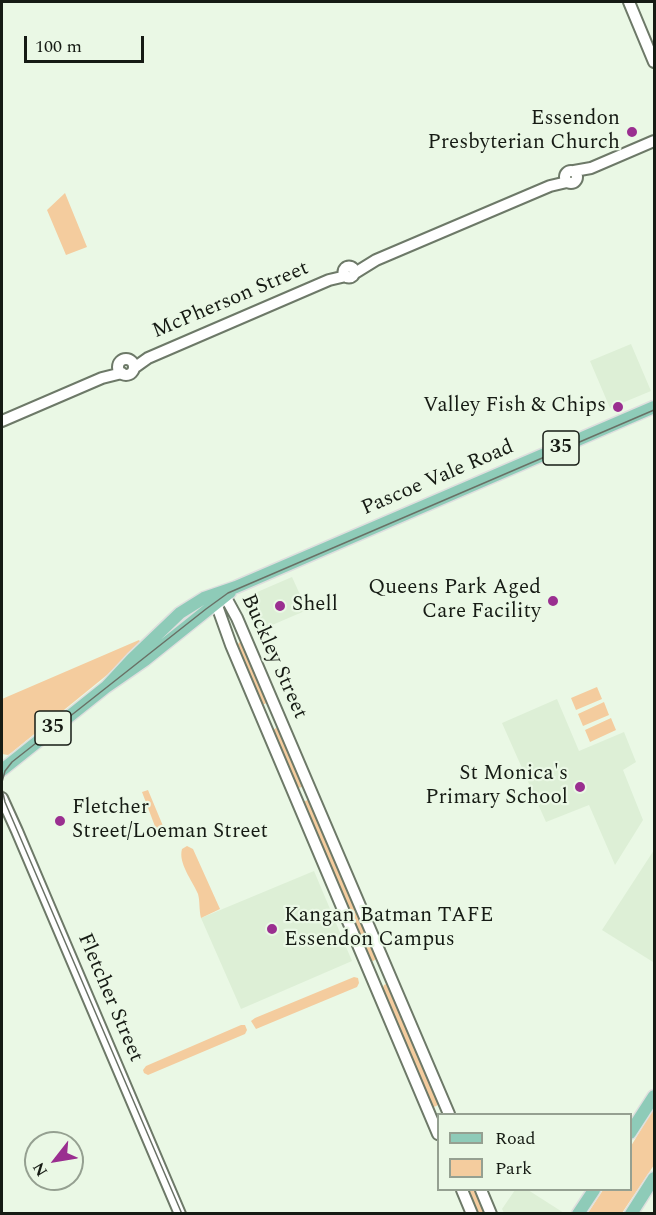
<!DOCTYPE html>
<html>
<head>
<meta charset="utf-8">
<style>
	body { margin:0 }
	#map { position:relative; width:656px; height:1215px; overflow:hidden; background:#eaf8e5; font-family:Spectral,serif }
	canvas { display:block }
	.frame { position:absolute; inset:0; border:3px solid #161b14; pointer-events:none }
	.legend { position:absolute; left:437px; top:1113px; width:195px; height:78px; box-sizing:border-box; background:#eaf8e5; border:2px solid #95a091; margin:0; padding:8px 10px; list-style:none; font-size:18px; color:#161b14 }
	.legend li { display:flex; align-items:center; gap:12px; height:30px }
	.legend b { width:30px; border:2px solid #95a091 }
	.north { position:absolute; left:24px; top:1131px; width:60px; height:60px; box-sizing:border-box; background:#eaf8e5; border:2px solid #95a091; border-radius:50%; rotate:239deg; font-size:16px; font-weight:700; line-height:24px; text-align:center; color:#161b14 }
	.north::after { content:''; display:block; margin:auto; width:21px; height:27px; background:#9a2f90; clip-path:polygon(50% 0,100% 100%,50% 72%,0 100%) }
	.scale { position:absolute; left:24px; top:36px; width:120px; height:27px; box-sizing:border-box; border:3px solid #161b14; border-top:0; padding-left:8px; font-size:18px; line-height:21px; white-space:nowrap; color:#161b14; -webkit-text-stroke:4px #eaf8e5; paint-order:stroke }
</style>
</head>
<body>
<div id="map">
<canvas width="656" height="1215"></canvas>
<div class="frame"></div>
<ul class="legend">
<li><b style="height:8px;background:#8ecbb8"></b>Road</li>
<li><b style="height:16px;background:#f4cc9e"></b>Park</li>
</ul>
<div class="north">N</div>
<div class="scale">100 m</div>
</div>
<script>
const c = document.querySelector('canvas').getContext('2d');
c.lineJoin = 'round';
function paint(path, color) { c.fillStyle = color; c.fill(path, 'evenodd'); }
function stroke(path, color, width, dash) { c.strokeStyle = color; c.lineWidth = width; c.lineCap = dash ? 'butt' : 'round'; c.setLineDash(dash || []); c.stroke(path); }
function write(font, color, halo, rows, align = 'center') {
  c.font = font + ' Spectral,serif'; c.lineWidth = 4.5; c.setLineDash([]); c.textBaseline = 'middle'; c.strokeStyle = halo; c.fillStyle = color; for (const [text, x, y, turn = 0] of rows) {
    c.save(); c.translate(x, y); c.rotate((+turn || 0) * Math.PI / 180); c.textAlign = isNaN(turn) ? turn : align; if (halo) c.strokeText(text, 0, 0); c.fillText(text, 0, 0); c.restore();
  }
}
paint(new Path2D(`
	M631,344l20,47 -41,17 -20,-47z
	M292,577l15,33 -51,22 -15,-33z
	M557,699l22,52 45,-19 12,30 -13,8 20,50 -28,45 -26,-60 -43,17 -44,-99z
	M654,850l-1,82 1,1v26l-1,3 -51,-32z
	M314,871l38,90 -111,48 -40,-91z
	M515,1190h13l36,23h-60l-2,-4z`), '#ddefd6');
paint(new Path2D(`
	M65,193l22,54 -21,8 -19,-45z
	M139,640l2,3 -34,32 -96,78 -3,2 -6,-1v-55z
	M240,642l3,2 24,58 -2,2h-5l-23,-57 1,-3z
	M597,687l5,12 -26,11 -5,-12z
	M604,702l5,13 -26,11 -5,-12z
	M611,718l5,12 -26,12 -5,-12z
	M276,728l5,2 22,53 -1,4 -4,1 -3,-1 -23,-56z
	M148,790l15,36 -7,3 -14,-37z
	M308,800l3,2 65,153v4l-3,2 -4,-1 -66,-154 2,-5z
	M187,846l6,3 27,60 -19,9c-2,-8 -1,-17 -3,-24 -6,-14 -20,-31 -16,-45z
	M354,977l4,1 1,5 -2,4 -101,42 -5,-8 4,-3z
	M386,984l4,2 49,116 -1,3 -4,2 -3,-2 -49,-115 2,-5z
	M241,1025h4l2,5 -2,4 -97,41 -4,-2 -1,-3 3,-4z
	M654,1108v57l-32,48h-34l15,-23h27l1,-44z
	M466,1190h10l9,23h-8z`), '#f4cc9e');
const secondary = new Path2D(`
	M629,2l25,60
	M565 177a6 6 0 1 1 12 0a6 6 0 1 1-12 0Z
	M574,171l17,-3 63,-27
	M343.5 272a5.5 5.5 0 1 1 11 0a5.5 5.5 0 1 1-11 0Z
	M355,273l21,-13 174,-74 17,-4
	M118 367a8 8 0 1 1 16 0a8 8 0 1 1-16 0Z
	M134,368l14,-10 181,-78 17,-4
	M2,421l100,-43 20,-5
	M225,596l12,22 212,496
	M216,603l15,42 207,489
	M2,798l15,33 163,383
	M462,1190l10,24
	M481,1190l10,24`);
const primary = new Path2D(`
	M106,687l26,-28 48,-46 24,-15 32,-11 418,-180
	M2,770l104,-83 39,-27 85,-68
	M630,1133l24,-37
	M578,1214l16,-24
	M631,1214l23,-36`);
stroke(secondary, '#6d7968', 14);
stroke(primary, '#dedfde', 15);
stroke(secondary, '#fff', 10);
stroke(primary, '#8ecbb8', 12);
stroke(new Path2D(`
	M2,782l3,-11 7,-9 194,-153 22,-16 426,-183
	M2,789l3,13 177,412`), '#697166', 1.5);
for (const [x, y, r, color] of [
	[632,132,6,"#9a2f90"],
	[618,407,6,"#9a2f90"],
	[553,601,6,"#9a2f90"],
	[280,606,6,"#9a2f90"],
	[580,787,6,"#9a2f90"],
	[60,821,6,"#9a2f90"],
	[272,929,6,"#9a2f90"]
]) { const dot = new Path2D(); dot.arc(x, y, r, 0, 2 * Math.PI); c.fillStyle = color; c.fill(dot); stroke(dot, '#eaf8e5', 2); }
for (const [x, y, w] of [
	[561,448,36],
	[53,728,36]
]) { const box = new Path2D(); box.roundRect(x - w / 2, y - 17, w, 34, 4.5); c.fillStyle = '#eaf8e5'; c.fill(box); stroke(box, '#161b14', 1.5); }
write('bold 20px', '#161b14', null, [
	["35",561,448],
	["35",53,728]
]);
write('21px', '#161b14', '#eaf8e5', [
	["Essendon",620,120],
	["Presbyterian Church",620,144],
	["Valley Fish & Chips",606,407],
	["Queens Park Aged",541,589],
	["Care Facility",541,613],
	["Shell",292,606,"left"],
	["St Monica's",568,775],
	["Primary School",568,799],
	["Fletcher",72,809,"left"],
	["Street/Loeman Street",72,833,"left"],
	["Kangan Batman TAFE",284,917,"left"],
	["Essendon Campus",284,941,"left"]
], 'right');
write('21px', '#161b14', '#eaf8e5', [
	["McPherson Street",231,301,-23],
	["Pascoe Vale Road",438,479,-23],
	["Buckley Street",273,657,66],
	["Fletcher Street",109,998,67]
]);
</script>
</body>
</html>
